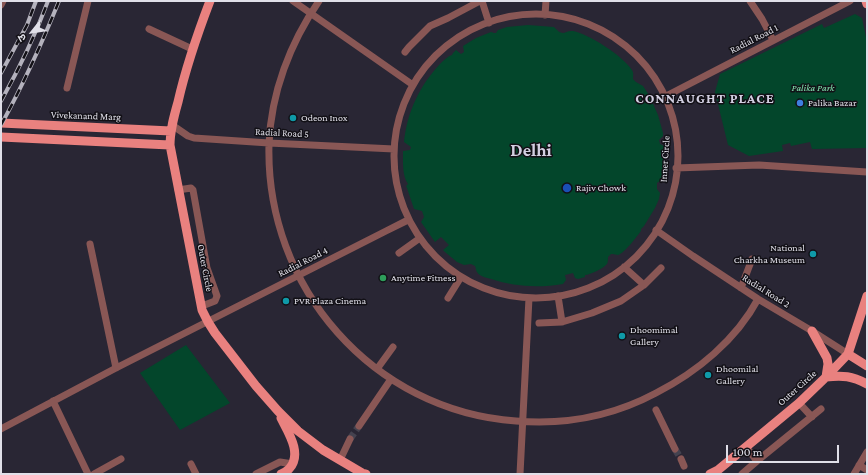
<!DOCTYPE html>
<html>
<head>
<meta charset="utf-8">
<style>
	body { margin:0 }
	#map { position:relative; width:868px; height:475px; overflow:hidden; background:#292634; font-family:"Crimson Pro","Noto Sans Devanagari",serif }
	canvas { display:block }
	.frame { position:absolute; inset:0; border:2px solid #e0dfe8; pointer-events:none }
	.north { position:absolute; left:12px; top:12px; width:40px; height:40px; -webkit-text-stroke:3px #121016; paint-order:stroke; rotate:240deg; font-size:11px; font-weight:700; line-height:16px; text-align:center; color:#e0dfe8 }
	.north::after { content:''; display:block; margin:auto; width:14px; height:18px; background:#e0dfe8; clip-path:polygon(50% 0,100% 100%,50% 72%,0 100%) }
	.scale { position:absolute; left:726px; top:445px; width:113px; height:18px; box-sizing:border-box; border:2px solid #e0dfe8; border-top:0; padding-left:5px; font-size:12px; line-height:14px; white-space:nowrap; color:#e0dfe8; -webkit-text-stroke:3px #121016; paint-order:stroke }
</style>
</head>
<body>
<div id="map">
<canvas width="868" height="475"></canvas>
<div class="frame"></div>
<div class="north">उ</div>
<div class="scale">100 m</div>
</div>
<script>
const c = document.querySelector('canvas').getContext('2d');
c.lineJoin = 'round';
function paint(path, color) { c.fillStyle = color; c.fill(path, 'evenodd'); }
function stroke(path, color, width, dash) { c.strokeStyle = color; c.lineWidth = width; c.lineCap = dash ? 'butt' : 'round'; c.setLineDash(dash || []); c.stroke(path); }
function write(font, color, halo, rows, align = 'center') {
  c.font = font + ' "Crimson Pro",serif'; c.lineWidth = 3; c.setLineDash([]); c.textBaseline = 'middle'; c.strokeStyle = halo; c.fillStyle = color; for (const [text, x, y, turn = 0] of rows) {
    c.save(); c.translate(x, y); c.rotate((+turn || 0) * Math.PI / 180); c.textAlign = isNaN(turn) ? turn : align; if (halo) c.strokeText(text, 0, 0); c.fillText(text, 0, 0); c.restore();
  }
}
paint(new Path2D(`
	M855,14l7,4 5,24v106l-55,1 -2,-7 -19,4 -1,-3 -8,2 1,6 -34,5 -21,-11 -13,-53 5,-18 102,-50 2,4z
	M528,25l26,2c10,11 10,3 19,4 16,3 50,25 59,39 2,3 1,6 1,9l3,3 7,4 6,9 9,20 5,18v3l-4,4 1,4 4,2c0,7 1,27 -2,33 -2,2 -4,3 -5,4v6l3,4 -1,6 -4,9 -11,18 -3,3v2c-4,5 -16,22 -23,24 -1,0 -5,-1 -7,-1l-3,3c0,3 0,5 -1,7 -3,4 -17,11 -22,11v2l-7,2 -3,-1 -2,-5 -8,2 1,5 -3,4c-24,4 -48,3 -72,-5 -4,-1 -12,-3 -14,-7 -1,-1 -1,-4 -2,-6l-4,-2 -7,1 -7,-3 -12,-10 -2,-2 6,-5 -8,-8 -6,5 -14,-20 3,-5 -2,-6 -8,-2 -7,-21 -1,-2 2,-2c-6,-8 -5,-23 -5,-33l7,-1 1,-3 -7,-5c3,-30 16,-57 36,-78 4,-4 8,-8 12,-9l1,-2 3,-3 5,4 3,-2 -1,-6 13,-8 15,-6 3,1h2l2,-3 9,-3z
	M186,345l44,58 -50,27 -40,-57z`), '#03462b');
stroke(new Path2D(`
	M350,439l9,-13
	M675,449l6,10`), '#44424f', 7, [7, 3.5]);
stroke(new Path2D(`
	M293,1l120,84
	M319,1c-29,42 -48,92 -50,143 -4,143 104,267 247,277 48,4 97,-5 140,-28 41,-21 80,-53 102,-94
	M482,1l7,22
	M750,1l12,18 11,21
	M1,5l2,-4
	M394 156a142 142 0 1 1 284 0a142 142 0 1 1-284 0Z
	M545,15l1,-14
	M149,29l43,20
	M405,52l4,-5 21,-21 18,-8 32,-17
	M67,88l21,-87
	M668,95l182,-94
	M172,125l16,11 6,2 75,5 125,6
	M676,168l83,-3 108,7
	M178,190l13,-2 2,2 14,78 10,28 -2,5 -13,5
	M656,230l37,26 65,43 54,32 36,23
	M90,244l26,124
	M399,253l21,-15
	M644,285l17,-17
	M741,288l11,-29
	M558,296l4,26 30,-9 29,-12 23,-16 -20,-18
	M448,298l13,-21
	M539,323l23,-1
	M377,369l16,-22
	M53,401l35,73
	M799,403l13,14
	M656,410l19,39
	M359,426l32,-47
	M1,429l115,-61 270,-137 22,-11
	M746,447l11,14 64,-52
	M681,459l3,7
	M340,460l10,-21
	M191,464l5,10
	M859,465l8,5
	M94,474l27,-15
	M256,474l24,-12 13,2
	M520,474l9,-176
	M742,474l15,-13
	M854,474l13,-22`), '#895755', 7);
stroke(new Path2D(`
	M210,1c-13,34 -24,66 -32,101 -4,14 -8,28 -8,43l32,165 6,12 7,11 41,53 22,25 20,20 25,19 39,23 4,1
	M866,1l1,3
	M1,123l170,8
	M1,137l169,8
	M812,331l15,27 1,6 -2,13
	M848,354l19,12
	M826,377c17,-2 26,-1 41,7
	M281,474c3,-1 6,-3 8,-5 14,-15 -1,-37 -8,-51
	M710,474l8,-4 40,-33 41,-34 27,-26 22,-23 19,-58`), '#e9817f', 9);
const rail = new Path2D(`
	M1,73l26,-48 9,-24
	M1,101c18,-32 34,-65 47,-100
	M1,125c22,-40 41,-82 58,-124`);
stroke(rail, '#b4b2bd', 4);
stroke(rail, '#121016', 2.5, [8]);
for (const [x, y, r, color] of [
	[800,103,4,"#3f7fe0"],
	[293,118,4,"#0f9aa8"],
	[567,188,5,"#1a4fb4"],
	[813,254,4,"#0f9aa8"],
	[383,278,4,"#2e9e5b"],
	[286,301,4,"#0f9aa8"],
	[622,336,4,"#0f9aa8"],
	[708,375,4,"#0f9aa8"]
]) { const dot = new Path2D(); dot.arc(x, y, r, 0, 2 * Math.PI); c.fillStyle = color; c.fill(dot); stroke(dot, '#121016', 1.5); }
write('10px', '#e0dfe8', '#121016', [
	["Radial Road 1",754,39,-27],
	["Vivekanand Marg",86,116,2],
	["Radial Road 5",282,133,3],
	["Inner Circle",665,159,-86],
	["Radial Road 4",303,262,-27],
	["Outer Circle",205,268,79],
	["Radial Road 2",766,291,32],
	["Outer Circle",797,388,-42]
]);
write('italic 10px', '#82e6b1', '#121016', [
	["Palika Park",813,88]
]);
write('10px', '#e0dfe8', '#121016', [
	["Palika Bazar",808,103],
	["Odeon Inox",301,118],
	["Rajiv Chowk",576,188],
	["National",805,248,"right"],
	["Charkha Museum",805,260,"right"],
	["Anytime Fitness",391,278],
	["PVR Plaza Cinema",294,301],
	["Dhoomimal",630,330],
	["Gallery",630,342],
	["Dhoomilal",716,369],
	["Gallery",716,381]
], 'left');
c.letterSpacing = '1px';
write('bold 14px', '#d2cfe1', '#121016', [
	["CONNAUGHT PLACE",705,99]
]);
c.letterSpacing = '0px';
write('bold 18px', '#d2cfe1', '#121016', [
	["Delhi",531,150]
]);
</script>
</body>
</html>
